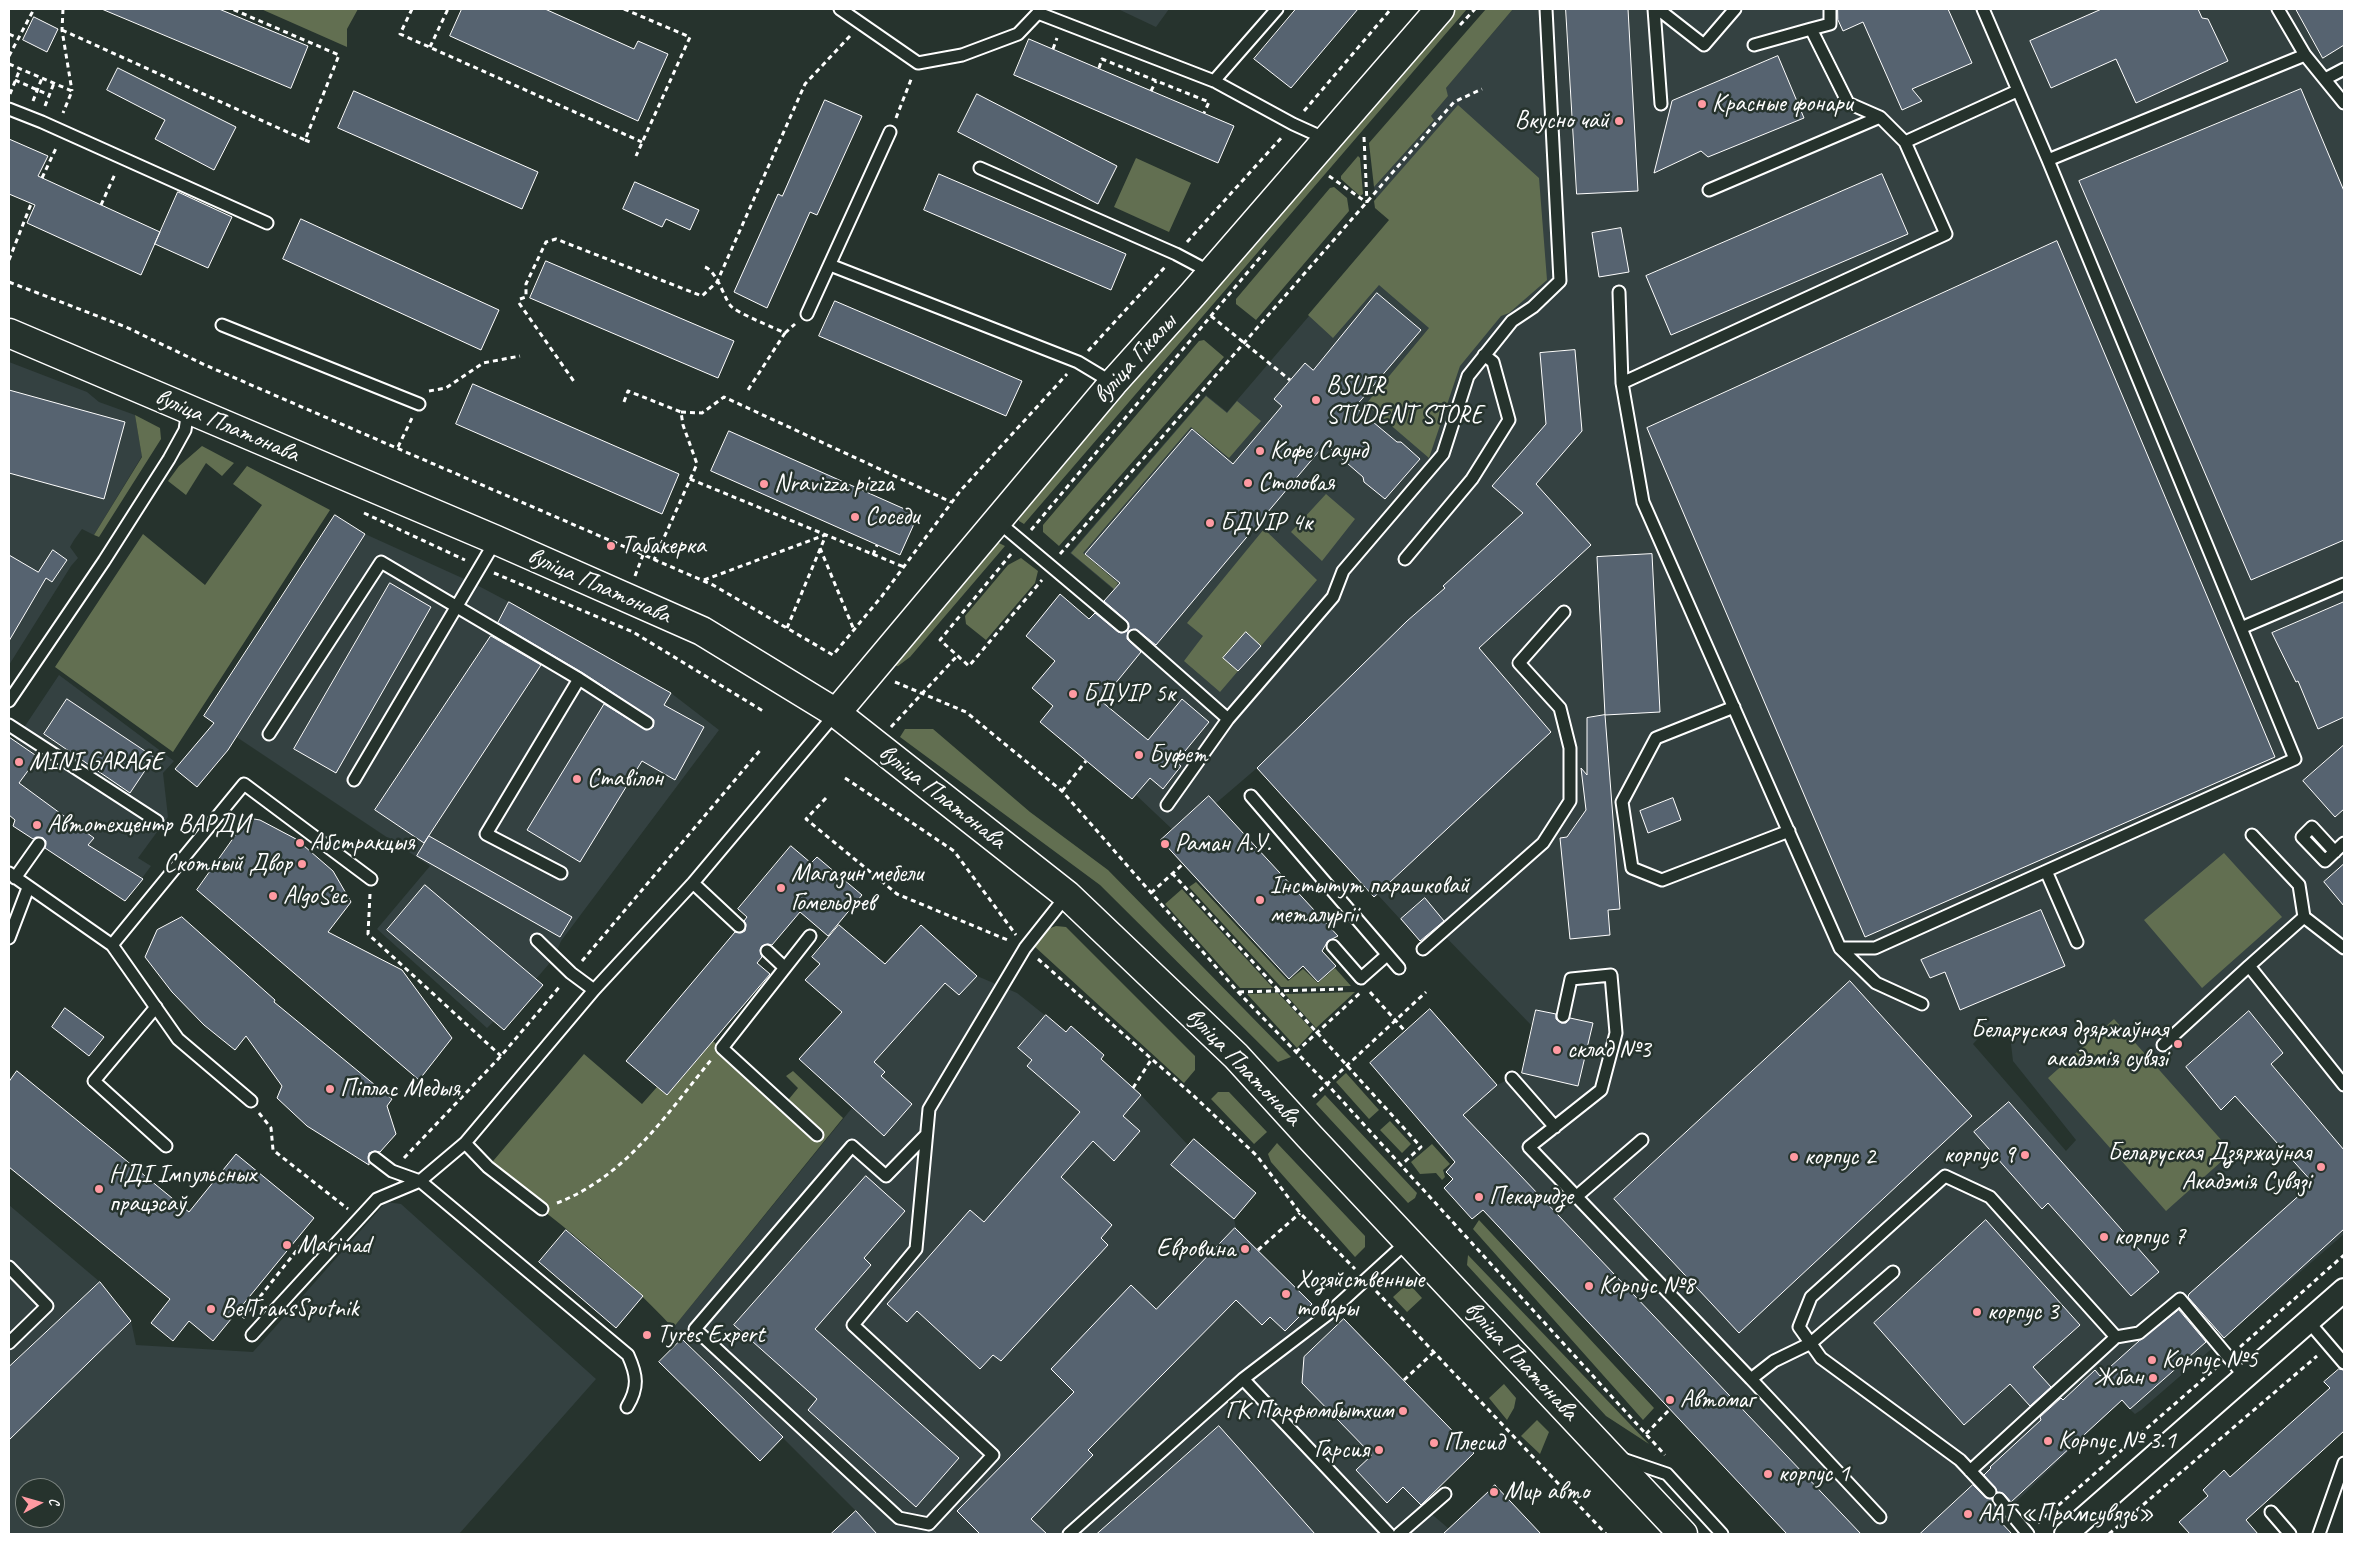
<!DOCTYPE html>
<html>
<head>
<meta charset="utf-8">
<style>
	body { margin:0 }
	#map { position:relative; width:2353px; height:1543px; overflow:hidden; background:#26332d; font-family:Caveat,sans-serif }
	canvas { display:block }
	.frame { position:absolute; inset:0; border:10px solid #fff; pointer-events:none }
	.north { position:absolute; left:15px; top:1478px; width:50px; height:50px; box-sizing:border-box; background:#26332d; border:1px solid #7d8581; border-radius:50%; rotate:84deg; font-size:14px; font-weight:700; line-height:20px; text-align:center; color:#fff }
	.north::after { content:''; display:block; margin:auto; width:18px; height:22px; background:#ff9aa2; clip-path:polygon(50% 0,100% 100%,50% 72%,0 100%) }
</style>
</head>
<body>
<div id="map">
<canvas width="2353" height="1543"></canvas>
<div class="frame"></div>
<div class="north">С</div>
</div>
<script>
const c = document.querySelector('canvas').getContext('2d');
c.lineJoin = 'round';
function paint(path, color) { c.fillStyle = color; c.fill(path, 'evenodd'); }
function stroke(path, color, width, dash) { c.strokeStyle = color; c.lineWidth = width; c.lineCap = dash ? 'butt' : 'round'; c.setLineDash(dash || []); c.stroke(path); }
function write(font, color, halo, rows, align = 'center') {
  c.font = font + ' Caveat,sans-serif'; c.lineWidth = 5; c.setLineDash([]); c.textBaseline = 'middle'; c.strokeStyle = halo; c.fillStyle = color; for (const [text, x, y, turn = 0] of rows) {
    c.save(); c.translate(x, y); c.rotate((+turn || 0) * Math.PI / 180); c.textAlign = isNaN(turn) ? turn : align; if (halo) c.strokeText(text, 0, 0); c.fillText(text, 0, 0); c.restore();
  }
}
paint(new Path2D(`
	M1118,9h51l-13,18z
	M1513,9h831v1225l-203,176 -6,4 -14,-13 -123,118 9,10 -6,5h-214l-304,-323 -11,8 -28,-31 8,-9 -6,-7 9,-10 -20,-21 62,-56 25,-12 11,-46 -95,-98 -16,14 -44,-48 -4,2 -117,-129 -42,36 -42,26 -37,-35 -4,4 -92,-77 13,-16 -21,-18 23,-27 -29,-25 34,-42 51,44 16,-18 -13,-30 -44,-37 136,-158 21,17 164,-192 -13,-11 -4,-22 60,-67 -4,-3 18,-21 -3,-7zM2009,1027l4,34 63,79 -10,11 -93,-107 12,-13z
	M9,362l78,30 12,10 36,13 7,41 -48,79 -12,-6 -8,11 -4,7 8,11 -7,8 -62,99zM53,550l14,11 -15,21 -14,-11z
	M365,534l106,48 38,20 162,91 48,37 -158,211 -7,17 -18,21 -49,49 -110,-99 53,-63 -195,-130 104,-161 -31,-21 13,-17 30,19z
	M59,675l115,86 -11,12 5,44 -30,41 13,8 -26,35 -112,-75 2,-6 -6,-5v-65z
	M921,925l56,51 40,17 99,79 25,23 47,50 6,-6 62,54 -22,26 2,9 76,75 16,10 16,6 130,134 -53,52 34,29h-624l25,-23 -183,-183 179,-220 -53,-49z
	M386,1202l15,2 195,175 -137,155h-450v-329l91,77 31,39 5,24 117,7zM25,1488h30v30h-30z`), '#344141');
paint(new Path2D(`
	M261,9h97l-11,20v18z
	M1452,9h15l-443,515 -5,-3 -1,-7z
	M1486,9h27l-67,79 2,8 -17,20 3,4 -60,67 -5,-44z
	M1458,105l81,73 8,102 -38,33 -8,3 -41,50 -31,92 -63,-54 63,-76 -50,-43 -46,53 -25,-23 81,-95 -14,-12 -1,-7z
	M1358,156l2,2 3,36 -3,2 -19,-17v-3z
	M1136,158l55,25 -22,49 -55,-25z
	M1334,187l13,11 2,13 -93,109 -20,-16v-5l94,-111z
	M1204,340l20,17 -165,189 -16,-14v-7l156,-184z
	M1206,396l21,17 10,-12 24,20 -32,37 -38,-31 -108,126 35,30 -4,6 -43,-36z
	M135,415l25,13 1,11 -62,98 -5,-2 48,-78z
	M202,446l32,17 -12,13 -16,-13 -20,32 -18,-14 11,-15z
	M247,466l83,44 -157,242 -118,-85 88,-133 62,51 57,-80 -29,-21z
	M1326,494l29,25 -33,42 -31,-29z
	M1264,529l53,51 -56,66 -15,-14 -23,26 15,13 -18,21 -36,-31 19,-25 -16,-13z
	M999,543l6,3 -95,111 -12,9 -10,-1 105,-121z
	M1021,558l17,13 -3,12 -49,57 -20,-16 -1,-8 43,-51z
	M905,729h28l97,83 78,58 183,187 -13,5 -178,-177 -200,-148z
	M2224,853l58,64 -80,71 -58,-68z
	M1196,882l92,99 15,-12 15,14 17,-15 16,18 -70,1 -92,-100z
	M1182,889l91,99h-33l-75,-84z
	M1056,926l10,1 129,129v14l-11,13 -150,-137 11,-16z
	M1355,992l-39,36 -31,-34z
	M1278,993l35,38 -16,17 -50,-54z
	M2114,1019l118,133 -66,59 -118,-133z
	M713,1041l71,64 14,-17 -12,-12 7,-5 50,47 -170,210c-55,-60 -121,-111 -185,-161l96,-113 58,50 15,-17 10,8z
	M1346,1073l33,37 -10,9 -33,-37z
	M1218,1092h11l38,40 -13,12 -43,-45z
	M1325,1095l92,98 -2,5 -7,5 -92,-99z
	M1390,1121l21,23 -9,9 -22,-23z
	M1277,1143l88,93v11l-10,10 -84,-95 -3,-8z
	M1432,1144l18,20 -7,6 2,7 -3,3 -6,-7 -16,1 -9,-12z
	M1479,1220l175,188 -11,12 -170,-191z
	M1468,1255l181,189 -43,-28 -139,-151z
	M1405,1286l7,1 10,11 -15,14 -14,-15z
	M1504,1384l12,14 -2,10 -7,12 -18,-22z
	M1537,1420l12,12 -9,22 -19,-18z`), '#626f51');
const building = new Path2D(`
	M102,9h117l89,37 -17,42z
	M462,9h83l89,40 4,-8 30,13 -30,67 -188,-85z
	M1296,9h62l-67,79 -37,-29z
	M1566,9h62l10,182 -61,3z
	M1838,9h110l24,54 -60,26 10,12 -20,9 -39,-88 -20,9 -5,-11z
	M2102,9h96l4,9 6,1 20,42 -92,42 -20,-44 -65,29 -21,-47z
	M2296,9h48v36l-21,13z
	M34,17l24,12 -11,23 -24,-12z
	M1029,39l205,87 -16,37 -204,-88z
	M1778,56l26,62 -96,39 -7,-6 -47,22 18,-72z
	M118,68l118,59 -22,43 -59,-31 10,-19 -58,-30z
	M2301,89l43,102v349l-93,40 -172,-399z
	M354,91l184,81 -16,37 -184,-81z
	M977,94l140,72 -19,38 -140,-72z
	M825,100l37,16 -45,99 -7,-3 -43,96 -33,-16 44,-98 4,2z
	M9,139l39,17 -10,20 122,56 -19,43 -114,-52 8,-18 -26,-11z
	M939,174l187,80 -15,36 -187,-80z
	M1882,174l26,60 -237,101 -25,-59z
	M635,182l64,28 -9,20 -24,-11 -4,8 -39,-18z
	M178,192l54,25 -24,51 -53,-24z
	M301,219l198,91 -18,40 -198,-91z
	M1621,228l8,44 -30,5 -7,-44z
	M2057,241l218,516 -410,180 -218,-509z
	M546,261l188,80 -16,37 -188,-80z
	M1377,293l44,37 -66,77 42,35h4l19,17 -35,40 -21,-17 -1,-5 -38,-33 -169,201 -20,-16 -8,2 -1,8 14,13 -40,49 47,39 34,-41 27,23 -33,40 5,4 -18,23 -13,-11 -18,21 -92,-77 13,-16 -21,-18 23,-27 -29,-25 34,-42 29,25 6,-6 23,19 3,1 6,-2 2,-4 -2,-6 -23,-20 16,-18 -35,-29 107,-125 41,35 49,-58 -8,-7 31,-36 8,7z
	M835,301l187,80 -16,35 -187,-80z
	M1575,350l7,81 -46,53 55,61 -112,103 72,84 -177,165 -117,-129 150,-147 38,-33 -2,-2 80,-73 -31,-27 54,-62 -6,-71z
	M473,384l206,90 -17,40 -206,-90z
	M9,390l116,32 -21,77 -95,-26z
	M729,431l189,84 -18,40 -189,-84z
	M335,515l30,19 -137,216 -31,37 -22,-18 39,-46 -10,-7z
	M53,550l14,10 -15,22 -6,-4 -37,63v-86l29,17z
	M1652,554l8,158 -55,3 -8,-158z
	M390,583l41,24 -95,166 -42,-24z
	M509,602l162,91 -7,12 40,22 -29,53 -33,-19 -62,101 -53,-32 77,-126 42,26 7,-3 1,-7 -71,-47 -85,-50z
	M2344,602v115l-26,12 -20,-48 -2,1 -24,-49z
	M1246,632l15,14 -23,25 -15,-13z
	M491,636l50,29 -117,178 -49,-33z
	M67,699l87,58 -24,36 -86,-59z
	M1605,715l15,194 -12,1 2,25 -40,4 -10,-101 7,-1 19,-27 -5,-42 6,7v-57z
	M9,737l29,20 -19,26 75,55 -6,7 55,34 -18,22 -80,-53 1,-7 -3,-3 -7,-1 -3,2 -20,-13 2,-6 -6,-5z
	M2344,745v64l-9,8 -32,-36z
	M1209,796l129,140 -10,5 -6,10 14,15 -18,16 -15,-16 -14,13 -128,-139z
	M1673,798l8,22 -33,13 -8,-22z
	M248,818l12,2 36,19 37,32 18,31 -23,30 74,38 50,68 -33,42 -222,-190z
	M429,836l143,81 -12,20 -143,-81z
	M791,846l20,17 6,-6 45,38 -34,41 -28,-24 -28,33 -4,-1 -6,2 -2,4 2,7 -5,6 13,11 -103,121 -41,-34 109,-129 6,1 4,-2 1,-7 -2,-3 3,-4 -9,-8z
	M2344,864v42l-20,-24z
	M425,885l118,100 -39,45 -117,-100z
	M1425,898l19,23 -24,20 -19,-22z
	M2041,910l24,56 -105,44 -15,-38 -15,6 -9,-18z
	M182,917l93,83 -1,2 118,97 -5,7 9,28 -16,18 -5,-1 -6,2v12l-62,-39 -30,-28 5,-12 -36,-50 -11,14 -31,-25 -32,-33 -27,-35 12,-27z
	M839,925l46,39 36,-39 56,51 -18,19 -14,-12 -71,79 11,10 -4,4 31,28 -28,32 -85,-77 43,-47 -37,-32 15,-16 -8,-7z
	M1850,981l122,135 -233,217 -125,-134z
	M65,1008l39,29 -15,19 -37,-29z
	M1430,1009l67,76 -34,30 398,419h-74l-304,-324 -11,9 -28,-31 9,-9 -7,-7 9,-10 -85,-99z
	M1536,1010l20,4v5l5,4h5l4,-5 23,5 -15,63 -56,-13z
	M2249,1011l34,42 -12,11 73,86v79l-120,109 -36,-41 1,-3 124,-111 -78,-87 -14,14 -35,-43z
	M1046,1015l20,17 5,-6 33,29 -3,4 40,36 -18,21 17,15 -26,30 -21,-20 -32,36 51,48 -11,13 7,7 -107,116 -8,-6 -13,14 -63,-58 -10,11 -20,-18 83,-94 14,12 96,-110 -53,-46 5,-6 -14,-12z
	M17,1071l172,141 47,-58 78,64 -101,123 -24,-20 -16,20 -22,-18 19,-24 -161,-132v-85z
	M2009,1102l150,170 -28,24 -83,-93 -6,6 -68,-77z
	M1194,1139l62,54 -22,26 -63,-54z
	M866,1176l39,35 -41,47 7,7 -56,64 144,129 -43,49 -108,-97 9,-11 -83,-74z
	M1986,1220l94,105 -47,42 18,20 -21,19 -20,-22 -46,41 -90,-102z
	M1235,1228l77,76 -27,27 -15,-14 -8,8 -26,-25 -148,150 5,5 -62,64 16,15h-67l-23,-23 117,-119 -23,-23 80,-84 25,24z
	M566,1230l77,66 -27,32 -77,-66z
	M100,1282l31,39 -122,119v-73z
	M2179,1310l27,32 -76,67 -8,-9 -111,102 -7,-8 -7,-2 -13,-17 7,-7 -1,-1 51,-47 -1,-3 21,-19 2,2 32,-30 5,6 39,-35z
	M1344,1319l130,134 -53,52 -18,-18 -16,16 -31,-33 16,-15 -70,-72 2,-26z
	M682,1339l101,98 -23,24 -101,-99z
	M2339,1369l5,1v61l-98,89 12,14h-68l-11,-12 29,-26 -5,-6 21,-20 6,7 100,-89 -6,-6z
	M1219,1426l96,108h-218z
	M1495,1485l46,49h-98l46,-43z
	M1973,1485l12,12 7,2 8,13 -4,5 16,17h-92z
	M856,1511l21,23h-46z`);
paint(building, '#566370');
stroke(building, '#fff', 1);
const lane = new Path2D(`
	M840,9l78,54 44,-8 56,-21 20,-21 176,68 79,43 33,15
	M1654,9l7,95
	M1658,9l46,36 31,-36
	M1830,9v15l-19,5 37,74 32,14
	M2278,9l27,46
	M1754,45l57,-16
	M2325,79l19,-10
	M1214,81l63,-72
	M9,109l33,13 225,101
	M2048,160l257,-105 39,48
	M980,168l196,86 34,18
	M1709,190l171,-73 25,25
	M830,265l248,97 35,21
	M1619,292l3,91 21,119 197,446h35l420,-189 -247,-599 -65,-151
	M807,314l83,-182
	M222,325l197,79
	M1622,383l324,-149 -41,-92 112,-51
	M996,520l126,106
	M1405,559l67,-80 37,-59 -16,-58 -9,-7
	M2241,628l103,-44
	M1134,636l94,83
	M579,679l68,44
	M9,701l95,-140 65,-102 16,-29 3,-20
	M1734,707l-78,31 -34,64 10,66 30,12 127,-49
	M9,725l148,96
	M269,734l112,-172 198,117 -93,155 75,39
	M354,780l142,-240
	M1251,796l148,172
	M1167,805l61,-86 105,-122 10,-26 100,-117 25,-78 44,-55 21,-14 27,-26 -14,-272
	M2335,852l-23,-25 -10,10 23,24 19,-18
	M2046,871l31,71
	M9,873l103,72 66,94 73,62
	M15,878l24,-34
	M693,883l46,43
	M2304,917l40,31
	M810,936l-88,112 95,87
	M9,938l19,-50
	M537,940l34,33 23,17
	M112,945l132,-161 127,95
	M1333,946l28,32 26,-23
	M1840,948l36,35 46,21
	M1423,949l120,-106 27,-42v-53l-10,-40 -41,-45 45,-51
	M767,951l18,17
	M2249,966l55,-49 -5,-32 -47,-50
	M156,1007l-62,74 72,65
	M1563,1016l8,-37 40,-4 5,58 -15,57 -72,57 222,232
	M2163,1045l86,-79 95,119
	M1512,1078l43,49
	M926,1135l-40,41 -34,-30 -157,183 204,189 30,6 64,-69 -140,-130 63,-76 13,-140 96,-161 42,-53
	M465,1143l23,24 54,42
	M375,1158l17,13 28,10 208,174c9,20 11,32 -1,52
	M1577,1196l65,-56
	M9,1267l38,39 -38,37
	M2308,1321l36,42
	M252,1335l125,-136 43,-18 45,-38 129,-153 99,-107 143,-170
	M2116,1337l23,-4 41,-34 65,78
	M1243,1379l146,155
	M1620,1458l47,16 55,60
	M1970,1471l146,-134 -126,-140 -45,-21 -134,121 -12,30 22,31 139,102 30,32
	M1999,1499l29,35
	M2271,1512l19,22
	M1880,1517l-129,-138 23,-18 37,-18 82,-71
	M1069,1534l174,-155 85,-65 80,-73
	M1399,1534l46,-40
	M2319,1534l25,-71`);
const street = new Path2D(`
	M2066,1534l278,-244`);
const secondary = new Path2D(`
	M9,333l487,207 206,91 134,82 231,182 169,161 73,80 374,398
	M836,713l277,-330 80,-89 247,-285`);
stroke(lane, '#fff', 15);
stroke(street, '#fff', 26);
stroke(secondary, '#fff', 31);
stroke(new Path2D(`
	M63,9l-1,21 10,61
	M412,9l-12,25 242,108
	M624,9l66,28 -54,119
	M1460,25l15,-16
	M62,30l243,110 34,-85 -107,-46
	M9,34l9,4
	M430,47l18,-38
	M1053,49l4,-11
	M9,56l25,-47
	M9,64l63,27 -9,22
	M1099,68l3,-9 107,43 -5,11
	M15,80l34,15
	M1151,91l5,-10
	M10,94l10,-25
	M33,101l9,-23
	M45,106l9,-23
	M1304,111l87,-102
	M896,118l16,-41
	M1364,137l3,66
	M305,140l5,2
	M1329,176l37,26
	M42,178l15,-32
	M101,205l14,-31
	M1187,242l95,-105
	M9,260l22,-56
	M705,267c12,5 18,28 25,38 4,7 45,23 55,28l-39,60
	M9,282l117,45 79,38 508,220 120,70 49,-59 79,-106 106,-116
	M520,299l6,-2v-13l20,-42 10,-3 146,57 15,-14 88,-198 45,-48
	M519,303l56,80
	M1211,316l79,64
	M785,333l10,-9
	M1088,351l77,-84
	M429,391l17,-3 37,-25 37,-7
	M624,402l4,-11 53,21 2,13 14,39 -43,96
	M681,412l21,1 22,-16 227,105
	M398,447l14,-29
	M690,479l214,88
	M364,513l101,47
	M1031,530l237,-282
	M820,548l34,82
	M1011,554l-71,86 29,26 73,-86
	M1060,554l394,-452 28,-13
	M873,555l4,-10
	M494,573l139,59 130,79
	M635,576l8,-21
	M704,580l121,-45
	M787,628l39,-93
	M895,682l71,30 96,79 176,201 89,92 338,371
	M891,727l66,-71
	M845,778l109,73 62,84
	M1062,791l24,-30
	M826,798l-20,21 91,75 113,47
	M1172,873l249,274 -21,19
	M1151,893l32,-29
	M370,894l-2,40 133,122
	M1038,959l157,138 62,59 43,57 55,56
	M582,961l180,-213
	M1239,992l108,-3
	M1370,992l35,39
	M1296,1052l64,-59
	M1133,1088l18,-28
	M1313,1097l113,-105
	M259,1113l12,15 2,22 75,59
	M404,1158l97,-102 60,-71
	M557,1203c68,-26 109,-88 154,-143
	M1258,1250l42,-37
	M1376,1291l230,243
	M243,1318l58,-73h11
	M2240,1347l104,-92
	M1404,1380l30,-28
	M1646,1434l24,-25
	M2038,1523l178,-155
	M2109,1534l208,-178`), '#fff', 3, [5, 4]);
stroke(lane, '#26332d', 11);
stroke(street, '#26332d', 22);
stroke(secondary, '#26332d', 28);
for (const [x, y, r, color] of [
	[1702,104,5,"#ff9aa2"],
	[1619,121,5,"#ff9aa2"],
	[1316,400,5,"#ff9aa2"],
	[1260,451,5,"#ff9aa2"],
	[1248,483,5,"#ff9aa2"],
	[764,484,5,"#ff9aa2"],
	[855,517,5,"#ff9aa2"],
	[1210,523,5,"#ff9aa2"],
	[611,546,5,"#ff9aa2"],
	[1073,694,5,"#ff9aa2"],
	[1139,755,5,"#ff9aa2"],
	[19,762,5,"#ff9aa2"],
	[577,779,5,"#ff9aa2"],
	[37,825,5,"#ff9aa2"],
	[300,843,5,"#ff9aa2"],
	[1165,844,5,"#ff9aa2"],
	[302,864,5,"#ff9aa2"],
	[781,888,5,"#ff9aa2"],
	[273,896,5,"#ff9aa2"],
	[1260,900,5,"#ff9aa2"],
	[2178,1044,5,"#ff9aa2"],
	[1557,1050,5,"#ff9aa2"],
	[330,1089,5,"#ff9aa2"],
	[2025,1155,5,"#ff9aa2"],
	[1794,1157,5,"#ff9aa2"],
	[2321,1167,5,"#ff9aa2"],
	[99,1189,5,"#ff9aa2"],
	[1479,1197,5,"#ff9aa2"],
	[2104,1237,5,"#ff9aa2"],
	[287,1245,5,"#ff9aa2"],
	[1245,1249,5,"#ff9aa2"],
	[1589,1286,5,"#ff9aa2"],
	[1286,1294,5,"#ff9aa2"],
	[211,1309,5,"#ff9aa2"],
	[1977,1312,5,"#ff9aa2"],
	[647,1335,5,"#ff9aa2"],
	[2152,1360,5,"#ff9aa2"],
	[2153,1378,5,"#ff9aa2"],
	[1670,1400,5,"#ff9aa2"],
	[1403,1411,5,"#ff9aa2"],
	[2048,1441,5,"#ff9aa2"],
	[1434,1443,5,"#ff9aa2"],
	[1379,1450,5,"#ff9aa2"],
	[1768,1474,5,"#ff9aa2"],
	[1494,1492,5,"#ff9aa2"],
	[1968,1514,5,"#ff9aa2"]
]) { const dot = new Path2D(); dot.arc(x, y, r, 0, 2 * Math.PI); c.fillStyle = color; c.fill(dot); stroke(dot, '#26332d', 2); }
write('25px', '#fff', '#26332d', [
	["Красные фонари",1712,104],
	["Вкусно чай",1609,121,"right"],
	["BSUIR",1326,386],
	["STUDENT STORE",1326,415],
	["Кофе Саунд",1270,451],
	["Столовая",1258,483],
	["Nravizza pizza",774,484],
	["Соседи",865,517],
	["БДУІР 4к",1220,523],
	["Табакерка",621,546],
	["БДУІР 5к",1083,694],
	["Буфет",1149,755],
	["MINI GARAGE",29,762],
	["Ставілон",587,779],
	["Автотехцентр ВАРДИ",47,825],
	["Абстракцыя",310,843],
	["Раман А.У.",1175,844],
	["Скотный Двор",292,864,"right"],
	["Магазин мебели",791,874],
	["Гомельдрев",791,903],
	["Інстытут парашковай",1270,886],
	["металургіі",1270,915],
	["AlgoSec",283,896],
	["Беларуская дзяржаўная",2168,1030,"right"],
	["акадэмія сувязі",2168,1059,"right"],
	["склад №3",1567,1050],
	["Піплас Медыя",340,1089],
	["Беларуская Дзяржаўная",2311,1153,"right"],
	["Акадэмія Сувязі",2311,1182,"right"],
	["корпус 9",2015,1155,"right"],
	["корпус 2",1804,1157],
	["НДІ Імпульсных",109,1175],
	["працэсаў",109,1204],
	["Пекаридзе",1489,1197],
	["корпус 7",2114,1237],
	["Marinad",297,1245],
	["Евровина",1235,1249,"right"],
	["Хозяйственные",1296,1280],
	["товары",1296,1309],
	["Корпус №8",1599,1286],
	["BelTransSputnik",221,1309],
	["корпус 3",1987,1312],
	["Tyres Expert",657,1335],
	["Корпус №5",2162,1360],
	["Жбан",2143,1378,"right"],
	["Автомаг",1680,1400],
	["ГК Парфюмбытхим",1393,1411,"right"],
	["Корпус № 3.1",2058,1441],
	["Плесид",1444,1443],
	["Гарсия",1369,1450,"right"],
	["корпус 1",1778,1474],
	["Мир авто",1504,1492],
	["ААТ «Прамсувязь»",1978,1514]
], 'left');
write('25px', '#fff', '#26332d', [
	["вуліца Гікалы",1135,359,-48],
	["вуліца Платонава",227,426,23],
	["вуліца Платонава",599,586,24],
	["вуліца Платонава",942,797,38],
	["вуліца Платонава",1243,1067,46],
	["вуліца Платонава",1521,1361,47]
]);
</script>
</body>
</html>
